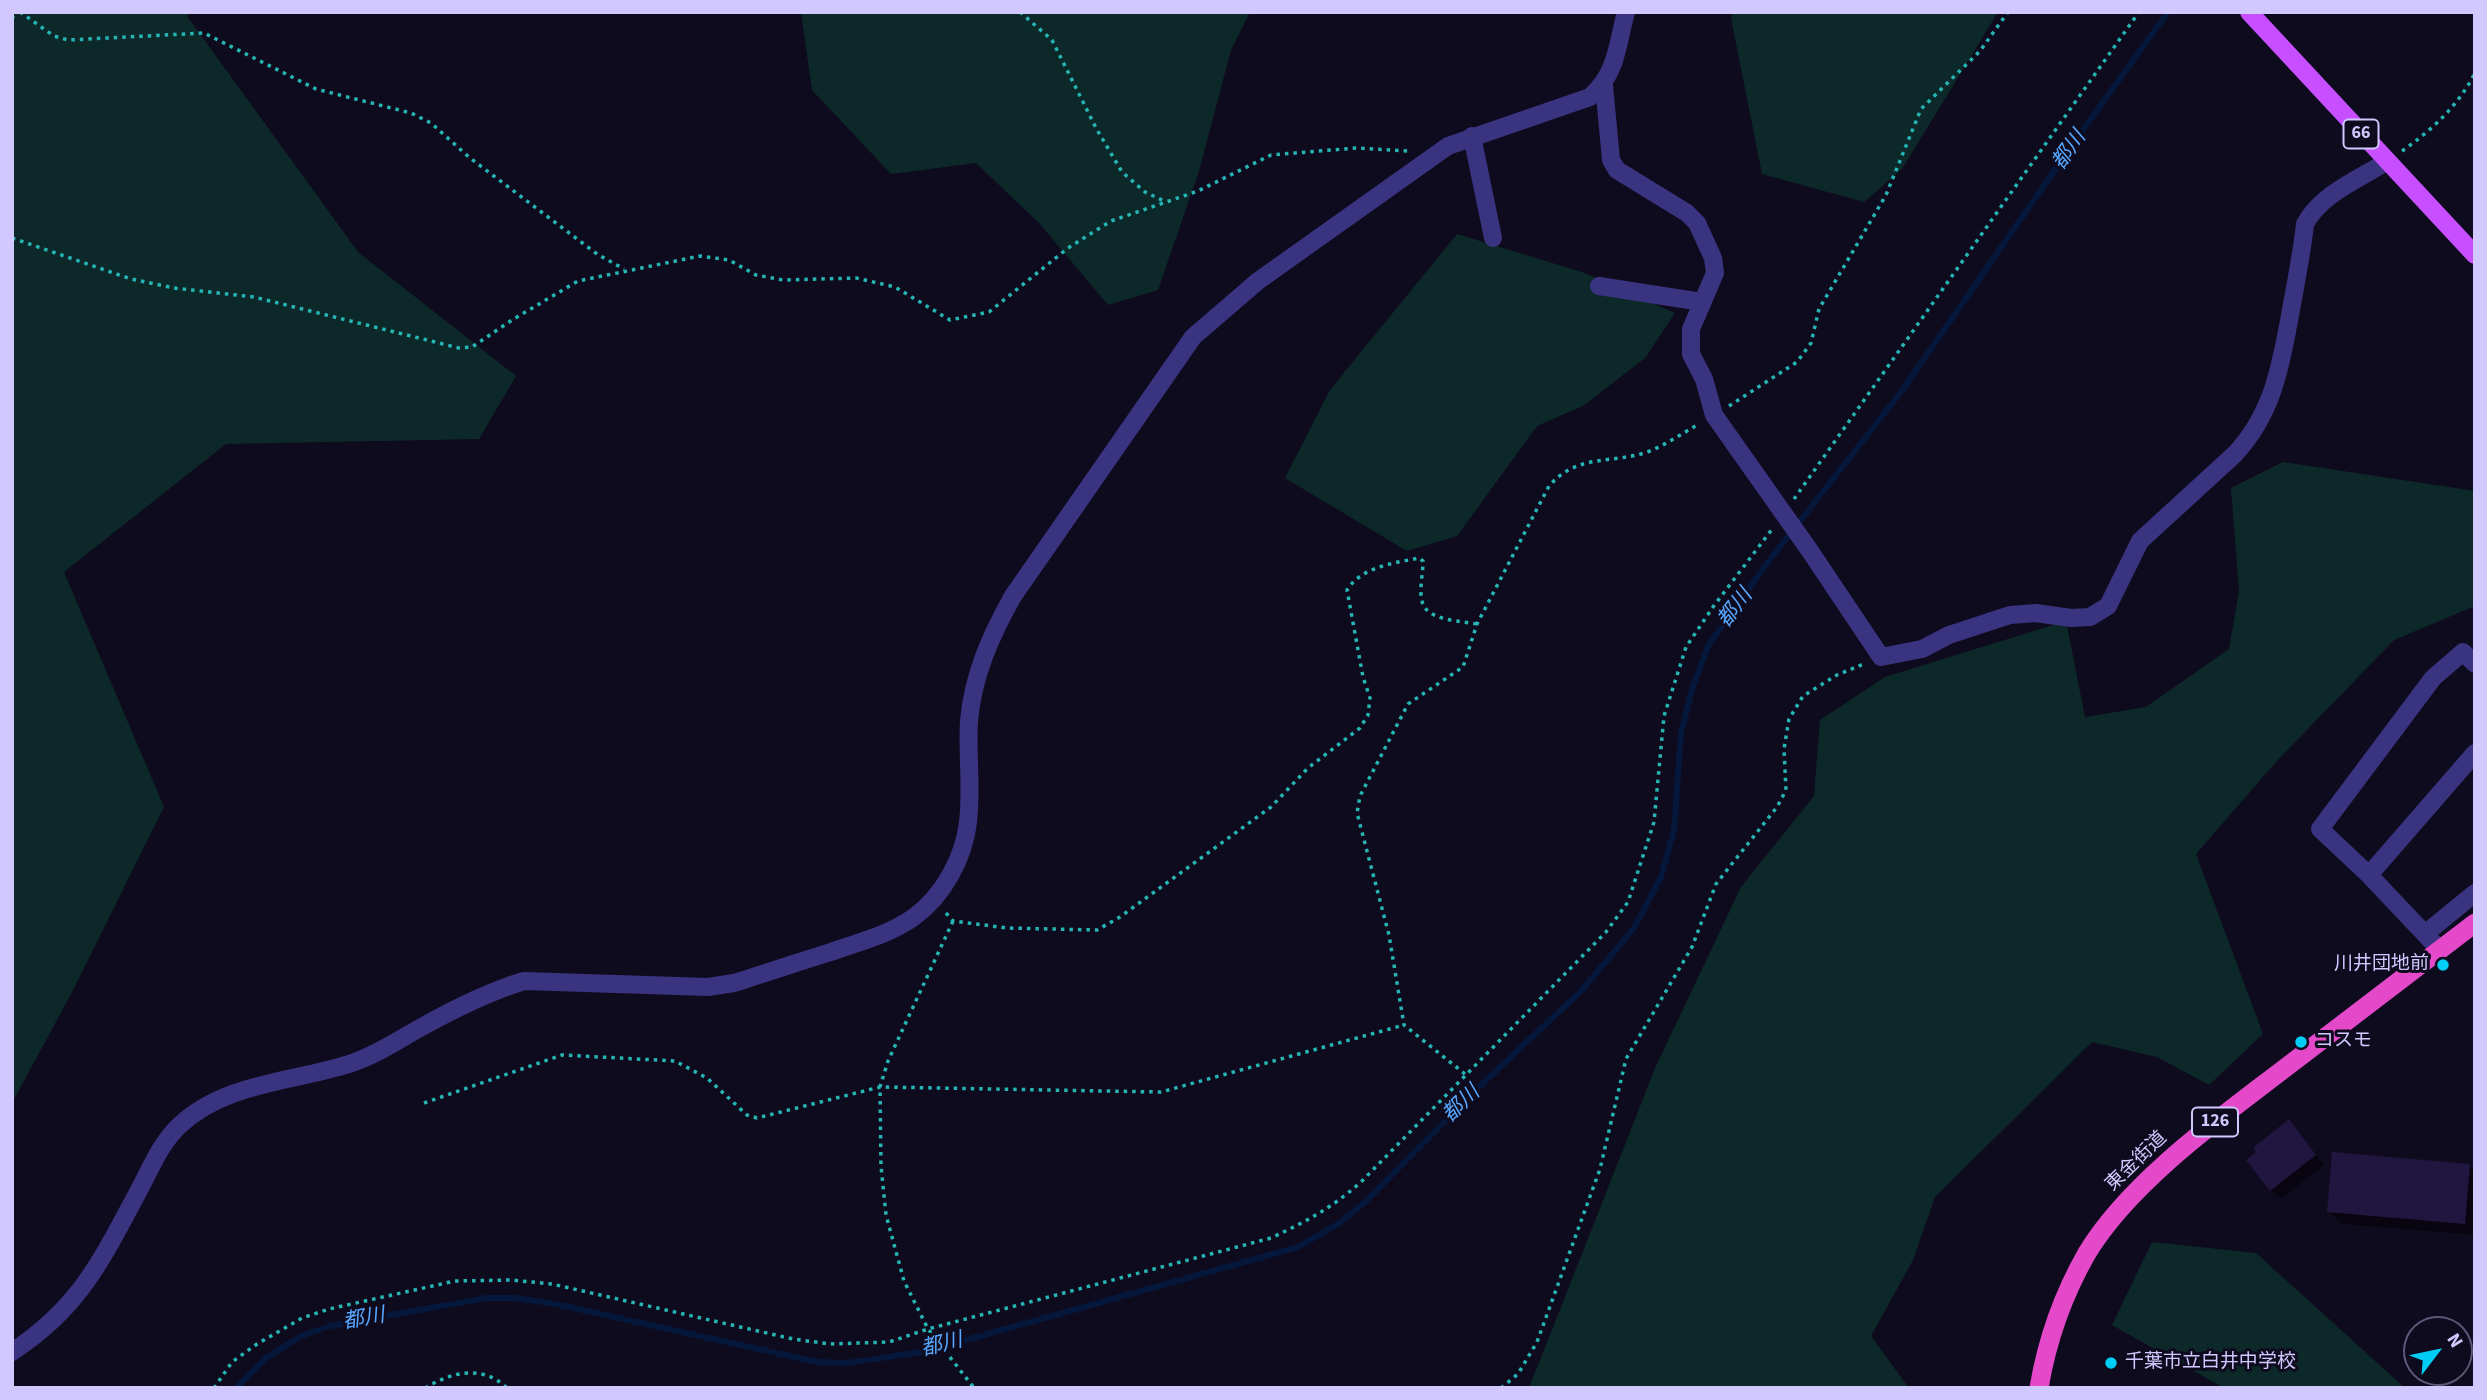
<!DOCTYPE html>
<html>
<head>
<meta charset="utf-8">
<style>
	body { margin:0 }
	#map { position:relative; width:2487px; height:1400px; overflow:hidden; background:#0f0b1e; font-family:"Source Sans 3",sans-serif }
	canvas { display:block }
	.frame { position:absolute; inset:0; border:14px solid #d1c8ff; pointer-events:none }
	.north { position:absolute; left:2403px; top:1316px; width:70px; height:70px; box-sizing:border-box; background:#0f0b1e; border:2px solid #5d5778; border-radius:50%; rotate:58deg; font-size:19px; font-weight:700; line-height:28px; text-align:center; color:#d1c8ff }
	.north::after { content:''; display:block; margin:auto; width:24px; height:32px; background:#00cdf3; clip-path:polygon(50% 0,100% 100%,50% 72%,0 100%) }
</style>
</head>
<body>
<div id="map">
<canvas width="2487" height="1400"></canvas>
<div class="frame"></div>
<div class="north">N</div>
</div>
<script>
const c = document.querySelector('canvas').getContext('2d');
c.lineJoin = 'round';
function paint(path, color) { c.fillStyle = color; c.fill(path, 'evenodd'); }
function stroke(path, color, width, dash) { c.strokeStyle = color; c.lineWidth = width; c.lineCap = dash ? 'butt' : 'round'; c.setLineDash(dash || []); c.stroke(path); }
function write(font, color, halo, rows, align = 'center') {
  c.font = font + ' "Source Sans 3","Noto Sans JP",sans-serif'; c.lineWidth = 6; c.setLineDash([]); c.textBaseline = 'middle'; c.strokeStyle = halo; c.fillStyle = color; for (const [text, x, y, turn = 0] of rows) {
    c.save(); c.translate(x, y); c.rotate((+turn || 0) * Math.PI / 180); c.textAlign = isNaN(turn) ? turn : align; if (halo) c.strokeText(text, 0, 0); c.fillText(text, 0, 0); c.restore();
  }
}
paint(new Path2D(`
	M12,12h178l-3,4 171,236 158,124 -37,63 -253,5 -162,128 100,235 -93,187 -59,109z
	M801,12h449l-19,38 -32,121 -41,119 -50,15 -69,-82 -63,-60 -85,11 -79,-84z
	M1733,12h265l-96,157 -38,33 -102,-28 -31,-156z
	M1457,234l125,38 93,41 -30,45 -62,48 -46,20 -80,110 -50,15 -122,-73 45,-88z
	M2283,462l192,29v115l-81,34 -119,123 -79,91 67,180 -54,51 -52,-28 -65,-15 -157,155 -22,63 -42,76 38,52h-380l127,-322 85,-179 73,-91 6,-76 65,-43 181,-56 19,96 61,-10 83,-58 10,-58 -8,-103z
	M2152,1242l104,11 149,135h-181l-112,-63z`), '#0d2829');
paint(new Path2D(`
	M2289,1122l35,43 -43,34 -10,-9z
	M2469,1166l6,5v64l-133,-11 -13,-13z`), '#0007');
stroke(new Path2D(`
	M236,1388l30,-30 35,-22 29,-10 156,-28h28l37,5 266,59 31,1 79,-12 371,-104 40,-23 25,-20 118,-119 99,-93 54,-64 27,-51 13,-47 7,-97 12,-47 15,-40 60,-84 133,-170 171,-247 96,-133`), '#06173c', 6);
paint(new Path2D(`
	M2289,1119l27,36 -46,36 -24,-31 10,-8 -3,-4z
	M2332,1152l138,12 -5,60 -138,-12z`), '#211640');
stroke(new Path2D(`
	M20,12l34,24 14,4 136,-7 112,56 95,24 20,10 39,35 127,96 27,15
	M1020,12l32,28 44,88 26,44 23,20 21,10
	M12,19l3,-7
	M2402,151c30,-21 56,-45 73,-78
	M12,238l119,41 43,9 80,9 205,51 13,-1 40,-27 66,-39 122,-25 29,4 27,15 27,5 73,-2 39,9 55,33 39,-8 79,-64 43,-27 87,-30 73,-36 85,-7 52,3
	M1729,406l68,-44 14,-19 8,-34 67,-114 35,-86 59,-58 28,-39
	M1794,499l345,-487
	M946,913l7,8 54,7 90,2 23,-13 151,-110 37,-39 52,-40 8,-13 2,-17 -7,-21 -16,-87c14,-23 47,-27 72,-32l4,3c0,12 -4,29 -1,40 4,20 40,20 55,23
	M953,921l-65,140 -8,26 1,79 5,49 18,66 24,48 46,59
	M1465,1074l-61,-49 -15,-90 -32,-122 3,-17 48,-92 55,-37 14,-43 72,-138c30,-34 64,-21 101,-35 17,-7 33,-18 49,-27
	M424,1103l138,-48 113,6 32,17 40,37 10,3 123,-31 281,5 243,-67
	M214,1388l18,-26 25,-18 45,-26 27,-9 126,-28 56,-1 41,4 241,55 37,5 59,-2 39,-13 343,-91c36,-17 59,-29 89,-55l246,-251 22,-30 26,-80 10,-106 22,-69 27,-40 60,-79
	M425,1388c27,-16 57,-24 82,0
	M1501,1388l17,-14 19,-32 63,-173 26,-110 66,-112 24,-63 61,-77 9,-17 -2,-41 5,-30 14,-23 34,-21 29,-12`), '#26b5b5', 3.5, [3.5, 5]);
stroke(new Path2D(`
	M1604,85l7,75 6,10 70,43 10,10 16,35 2,15 -24,56v25l13,25 10,36 96,136 71,106 41,-8 27,-14 61,-20 26,-2 35,5 19,-1 18,-11 32,-65 95,-87c39,-42 46,-90 56,-144 5,-29 11,-57 14,-86 16,-30 54,-45 81,-62
	M1472,136l21,102
	M1599,286l103,16
	M2369,875l106,-122
	M2426,933l49,-40
	M2440,950l-71,-75 -49,-46 113,-151 30,-26 12,12`), '#3a3380', 18);
stroke(new Path2D(`
	M12,1352c68,-45 89,-91 126,-160 12,-22 23,-50 42,-67 46,-43 115,-43 172,-62 24,-8 45,-22 66,-34 34,-19 69,-37 106,-48l184,6 26,-4c32,-10 64,-21 97,-31 28,-10 58,-17 83,-35 29,-21 50,-59 54,-95 4,-33 -1,-68 1,-101 4,-46 22,-86 44,-125l180,-259 65,-56 190,-135 142,-49c27,-23 27,-52 36,-85`), '#3a3380', 18);
stroke(new Path2D(`
	M2249,12l226,243`), '#c74fff', 18);
stroke(new Path2D(`
	M2039,1388c8,-48 24,-93 48,-135 41,-68 126,-130 189,-178 66,-51 133,-101 199,-152`), '#e349c9', 19);
for (const [x, y, r, color] of [
	[2443,965,7,"#00cdf3"],
	[2301,1042,7,"#00cdf3"],
	[2111,1363,7,"#00cdf3"]
]) { const dot = new Path2D(); dot.arc(x, y, r, 0, 2 * Math.PI); c.fillStyle = color; c.fill(dot); stroke(dot, '#0f0b1e', 2.5); }
for (const [x, y, w] of [
	[2361,134,35],
	[2215,1122,46]
]) { const box = new Path2D(); box.roundRect(x - w / 2, y - 14.5, w, 29, 5); c.fillStyle = '#0f0b1e'; c.fill(box); stroke(box, '#d1c8ff', 2); }
write('bold 18px', '#d1c8ff', null, [
	["66",2361,134],
	["126",2215,1122]
]);
write('19px', '#d1c8ff', '#0f0b1e', [
	["川井団地前",2429,965,"right"],
	["コスモ",2315,1042],
	["千葉市立白井中学校",2125,1363]
], 'left');
write('19px', '#d1c8ff', '#0f0b1e', [
	["東金街道",2137,1162,-44]
]);
write('italic 21px', '#56a7ff', '#0f0b1e', [
	["都川",2070,151,-55],
	["都川",1736,609,-53],
	["都川",1462,1105,-44],
	["都川",364,1320,-10],
	["都川",942,1346,-14]
]);
</script>
</body>
</html>
